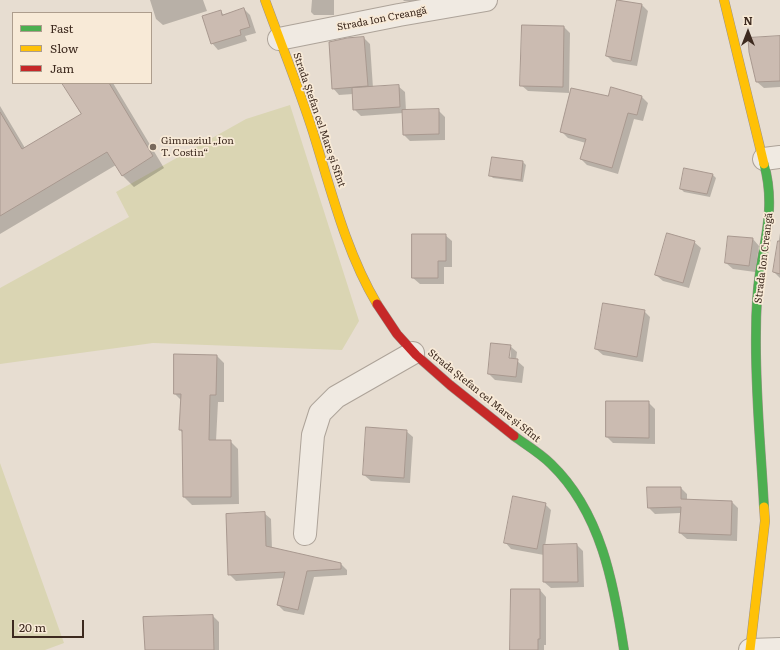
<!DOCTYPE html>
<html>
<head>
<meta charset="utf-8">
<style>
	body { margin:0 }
	#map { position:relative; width:780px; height:650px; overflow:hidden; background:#e7ddd1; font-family:Literata,serif }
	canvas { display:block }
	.legend { position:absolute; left:12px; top:12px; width:140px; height:72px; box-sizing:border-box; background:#f8ead7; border:1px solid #ad9d8d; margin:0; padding:5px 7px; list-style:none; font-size:12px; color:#3d2a1f }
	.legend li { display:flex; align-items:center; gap:8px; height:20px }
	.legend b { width:20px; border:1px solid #ad9d8d }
	.north { position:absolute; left:728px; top:12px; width:40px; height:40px; -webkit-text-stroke:3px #f8ead7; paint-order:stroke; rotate:0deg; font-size:11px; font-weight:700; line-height:16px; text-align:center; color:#3d2a1f }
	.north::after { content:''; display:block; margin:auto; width:14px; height:18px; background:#3d2a1f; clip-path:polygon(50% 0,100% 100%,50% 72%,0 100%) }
	.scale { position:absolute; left:12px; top:620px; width:72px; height:18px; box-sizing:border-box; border:2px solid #3d2a1f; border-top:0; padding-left:5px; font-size:12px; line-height:14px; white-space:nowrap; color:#3d2a1f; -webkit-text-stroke:3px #f8ead7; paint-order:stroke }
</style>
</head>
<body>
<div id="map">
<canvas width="780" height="650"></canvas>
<ul class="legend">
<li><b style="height:5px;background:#4caf50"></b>Fast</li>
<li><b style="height:5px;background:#ffc107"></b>Slow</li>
<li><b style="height:5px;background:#c62828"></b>Jam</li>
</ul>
<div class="north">N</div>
<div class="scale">20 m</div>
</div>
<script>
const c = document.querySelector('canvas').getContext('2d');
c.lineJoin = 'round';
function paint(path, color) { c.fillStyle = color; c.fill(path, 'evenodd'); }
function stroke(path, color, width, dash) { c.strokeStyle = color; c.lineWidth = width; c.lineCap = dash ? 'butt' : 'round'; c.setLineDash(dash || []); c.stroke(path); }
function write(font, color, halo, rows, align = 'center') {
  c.font = font + ' Literata,serif'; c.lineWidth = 3.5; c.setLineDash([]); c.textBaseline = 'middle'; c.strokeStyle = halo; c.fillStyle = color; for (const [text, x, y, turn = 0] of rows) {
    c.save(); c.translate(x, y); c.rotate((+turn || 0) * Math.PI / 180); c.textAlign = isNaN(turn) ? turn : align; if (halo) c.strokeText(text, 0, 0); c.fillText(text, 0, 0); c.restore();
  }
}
paint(new Path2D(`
	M290,105l69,216 -17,29 -189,-7 -153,21v-76l129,-71 -13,-25 130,-73z
	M0,463l64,180 -19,7h-45z`), '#dad5b3');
paint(new Path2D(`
	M150,0h53l4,11 -44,14 -7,-6z
	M312,0h22v15h-20l-3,-3z
	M403,0h25v1h-24z
	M618,0l24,5 6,6 -11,55 -24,-4 -6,-6z
	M244,9l6,6 6,18 -11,3 2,5 -29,9 -6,-7 8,-32 4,4z
	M564,27l6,6 -1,60 -41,-2 -7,-6z
	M780,37v50l-16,1 -7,-6z
	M364,38l6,6 3,44 25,-2 7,6 1,19 32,-1 7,7v23l-35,1 -6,-6 -1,-22 -42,3 -7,-7 -1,-15 -14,1 -6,-7z
	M64,83h49l51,85 -30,19 -12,-12 -6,-10 -116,69v-128l25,42 57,-34z
	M611,88l31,9 6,6 -5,18 -9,-2 -16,55 -31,-9 -6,-6 5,-16 -18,-5 -6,-6 47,-35z
	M523,162l3,3 -3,17 -30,-4 -3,-3z
	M713,175l3,3 -6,19 -26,-5 -3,-3z
	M780,233v45l-6,-6z
	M445,235l7,6v26h-8v17h-24l-7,-6z
	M753,239l6,7 -4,26 -22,-3 -7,-6z
	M694,242l7,6 -12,40 -26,-7 -7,-6z
	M644,311l6,6 -7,45 -40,-7 -7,-6z
	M510,346l7,6 -1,8 8,7 -2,16 -27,-3 -6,-6zM509,350h2l-1,13h-2z
	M175,355l42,1 7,7v39h-6l-2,39h14l8,8 1,55 -47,1 -8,-8 -1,-64 -3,-3 1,-30 -6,-6z
	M648,402l7,7v35l-42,-1 -6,-6z
	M406,431l7,6 -3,46 -39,-2 -7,-6z
	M681,488l6,6v6l45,2 6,6 -1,33 -50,-2 -7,-6 1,-20 -26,1 -6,-6z
	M545,504l6,6 -6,36 32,-1 6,6 1,36 -33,1 -7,-6v-27l-33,-6 -6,-7z
	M264,513l7,6 1,30 69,15 6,6v5l-33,2 -10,38 -20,-4 -6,-6 6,-27 -48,3 -7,-7z
	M540,590l6,7v48h-2v5h-34z
	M213,616l6,6v28h-73l-2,-32z`), '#0003');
const building = new Path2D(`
	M617,0l25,4 -11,57 -25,-5z
	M244,8l6,19 -10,3 1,5 -30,9 -9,-28 19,-6 1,5z
	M522,25l42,1 -1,61 -43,-1z
	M780,36v45l-24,1 -7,-30 -1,-14z
	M364,37l4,49 -36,3 -3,-47 18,-4z
	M62,83h47l44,73 -31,20 -15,-24 -107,64v-104l22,37 59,-35z
	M399,85l1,22 -47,3 -1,-22z
	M611,87l31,9 -5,19 -9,-2 -16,55 -32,-9 6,-20 -26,-7 11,-44 37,8z
	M439,109v25l-36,1 -1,-25z
	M492,157l31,4 -2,19 -32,-4z
	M684,168l29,6 -6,20 -27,-5z
	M667,233l28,8 -12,42 -28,-8z
	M412,234h34v27h-8v17h-26z
	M728,236l25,2 -4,28 -24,-3z
	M778,241h2v33l-7,-2z
	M603,303l42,7 -8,47 -42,-8z
	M491,343l20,2 -2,13 9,1 -2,18 -28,-3z
	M174,354l43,1 -1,40h-6l-1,45h22v57h-48l-1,-67h-3l2,-36h-7z
	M606,401h43v37l-43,-1z
	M366,427l41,3 -3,48 -41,-3z
	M647,487h34v12l51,2 -1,34 -52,-2 2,-26 -33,1z
	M513,496l33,7 -9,46 -33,-6z
	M265,512l1,34 75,17v6l-34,2 -9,39 -21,-5 8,-33 -57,3 -2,-61z
	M577,544l1,38h-35v-37z
	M511,589h29v50h-2v11h-28z
	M213,615l1,35h-69l-2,-33z`);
paint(building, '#cbbbb1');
stroke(building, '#a8988f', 1);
const street = new Path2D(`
	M279,39l120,-24 87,-15
	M764,159l16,-2
	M305,534l8,-99 7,-22 16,-16 77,-44
	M750,650l30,-1`);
const fast = new Path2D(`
	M514,436c12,9 26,17 37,28 50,48 63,120 73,186
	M764,507c-3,-58 -9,-116 -8,-174 0,-20 1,-41 4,-61 6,-38 15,-69 4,-108`);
const slow = new Path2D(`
	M265,0c16,44 34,88 48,132 18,58 33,120 64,172
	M724,0l40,164
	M750,650l15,-129 -1,-14`);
const jam = new Path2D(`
	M377,304l20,30 19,21 34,30 64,51`);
stroke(street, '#ada399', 24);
stroke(fast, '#9d9289', 10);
stroke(slow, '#9d9289', 10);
stroke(jam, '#9d9289', 10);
stroke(street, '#f0eae2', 22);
stroke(fast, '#4caf50', 9);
stroke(slow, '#ffc107', 9);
stroke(jam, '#c62828', 9);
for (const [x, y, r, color] of [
	[153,147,4,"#78695d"]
]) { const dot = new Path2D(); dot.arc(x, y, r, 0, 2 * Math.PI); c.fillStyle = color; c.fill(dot); stroke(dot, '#f8ead7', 1.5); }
write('10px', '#3d2a1f', '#f8ead7', [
	["Strada Ion Creangă",382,19,-11],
	["Strada Ștefan cel Mare și Sfînt",319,120,71],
	["Strada Ion Creangă",764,258,-83],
	["Strada Ștefan cel Mare și Sfînt",484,396,39]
]);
write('10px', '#3d2a1f', '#f8ead7', [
	["Gimnaziul „Ion",161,141],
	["T. Costin“",161,153]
], 'left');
</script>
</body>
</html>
